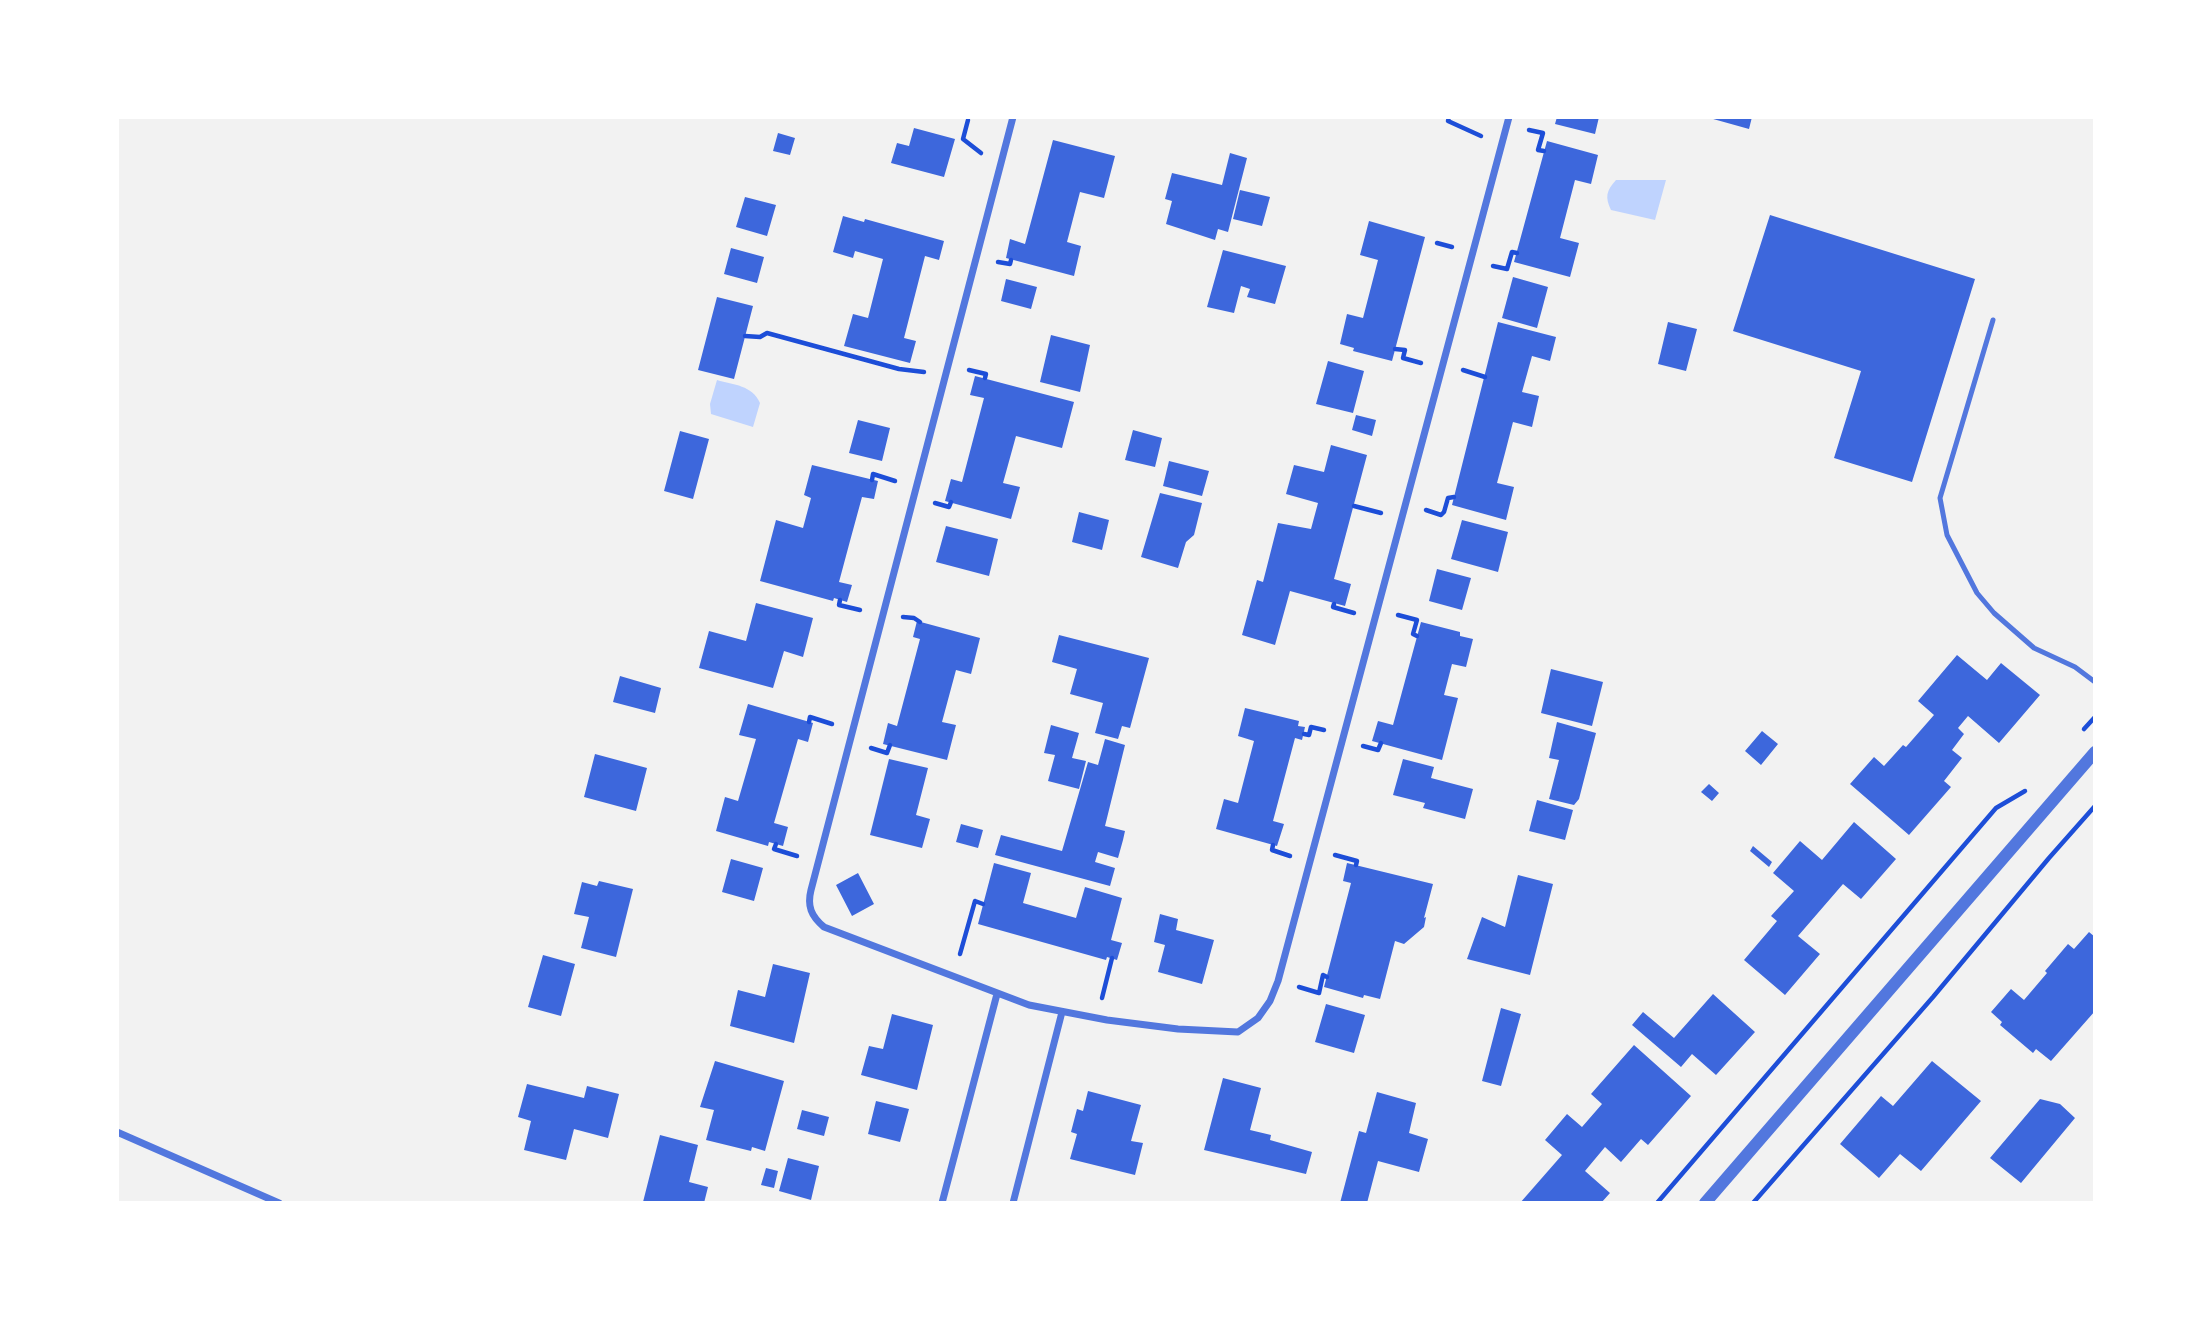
<!DOCTYPE html>
<html>
<head>
<meta charset="utf-8">
<style>
	body { margin:0 }
	#map { position:relative; width:2212px; height:1320px; overflow:hidden; background:#f2f2f2; font-family:"Work Sans",sans-serif }
	canvas { display:block }
	.frame { position:absolute; inset:0; border:119px solid #fff; pointer-events:none }
</style>
</head>
<body>
<div id="map">
<canvas width="2212" height="1320"></canvas>
<div class="frame"></div>
</div>
<script>
const c = document.querySelector('canvas').getContext('2d');
c.lineJoin = 'round';
function paint(path, color) { c.fillStyle = color; c.fill(path, 'evenodd'); }
function stroke(path, color, width, dash) { c.strokeStyle = color; c.lineWidth = width; c.lineCap = dash ? 'butt' : 'round'; c.setLineDash(dash || []); c.stroke(path); }
paint(new Path2D(`
	M1616,180h50l-11,40 -44,-10c-6,-13 -5,-19 5,-30z
	M717,380c17,5 35,5 43,23l-7,24 -42,-13 -1,-10z`), '#bfd3fe');
paint(new Path2D(`
	M1557,117h42l-4,17 -40,-10z
	M1706,117h46l-3,12z
	M914,128l41,11 -11,38 -53,-14 6,-20 12,3z
	M778,133l17,5 -5,17 -17,-4z
	M1053,140l62,16 -11,42 -24,-6 -13,50 14,4 -7,30 -68,-18 4,-19 15,5z
	M1547,141l51,14 -7,29 -16,-4 -15,58 19,5 -9,34 -56,-15z
	M1230,153l17,5 -19,74 -10,-3 -3,11 -49,-16 6,-23 -7,-2 7,-26 50,12z
	M1240,190l30,7 -8,29 -29,-7z
	M745,197l31,8 -9,31 -31,-9z
	M1770,215l205,64 -63,203 -78,-24 27,-87 -128,-40z
	M843,216l21,6 1,-3 79,22 -5,19 -14,-4 -21,82 12,3 -6,22 -66,-17 9,-32 15,4 15,-59 -28,-8 -2,7 -20,-6z
	M1369,221l56,16 -33,124 -39,-10 1,-3 -14,-4 7,-30 16,4 15,-58 -18,-5z
	M731,248l33,9 -7,26 -33,-9z
	M1223,250l63,16 -11,38 -28,-7 3,-8 -9,-3 -7,27 -27,-6z
	M1513,277l35,10 -11,41 -35,-10z
	M1006,279l31,8 -6,22 -30,-8z
	M717,297l36,9 -19,73 -36,-9z
	M1498,322l58,15 -6,24 -18,-5 -10,36 17,4 -7,31 -19,-5 -8,31 -8,30 17,4 -8,33 -54,-15z
	M1668,322l29,7 -11,42 -28,-7z
	M1051,335l39,10 -10,47 -40,-10z
	M1328,361l36,10 -11,42 -37,-9z
	M975,376l99,26 -12,46 -46,-12 -13,47 17,4 -9,32 -66,-18 6,-22 11,3 22,-84 -14,-3z
	M1356,415l20,5 -4,16 -20,-6z
	M858,420l32,8 -8,33 -33,-8z
	M1133,430l29,8 -7,29 -30,-7z
	M680,431l29,8 -16,60 -29,-8z
	M1331,445l36,10 -33,124 17,5 -6,22 -55,-15 -15,54 -33,-10 15,-55 6,2 15,-59 33,6 7,-26 -32,-9 8,-29 30,7z
	M1169,461l40,10 -7,25 -39,-10z
	M812,465l66,16 -4,18 -12,-2 -12,44 -11,41 13,3 -5,17 -13,-4 -1,3 -73,-20 16,-61 27,8 8,-30 -7,-3z
	M1160,493l42,10 -8,32 -8,7 -8,26 -37,-11z
	M1079,512l30,8 -7,30 -30,-8z
	M1462,520l46,12 -10,40 -47,-13z
	M946,526l52,13 -9,37 -53,-14z
	M1437,569l34,9 -9,32 -33,-9z
	M756,603l57,15 -10,39 -19,-6 -11,37 -74,-20 10,-37 37,10z
	M917,621l63,17 -9,36 -15,-4 -14,52 14,3 -9,35 -64,-16 5,-21 9,3 23,-87 -7,-2z
	M1421,622l39,10v4l13,3 -7,28 -14,-3 -8,31 14,3 -16,62 -70,-19 6,-20 15,4z
	M1059,635l90,23 -19,70 -8,-2 -4,13 -23,-6 8,-30 -33,-9 7,-25 -25,-7z
	M1957,655l30,25 14,-17 39,32 -41,48 -31,-27 -10,12 6,6 -12,16 10,8 -18,23 7,6 -42,48 -59,-51 24,-27 10,9 19,-21 3,2 28,-32 -16,-14z
	M1551,669l52,13 -11,44 -51,-13z
	M620,676l41,12 -6,25 -42,-11z
	M748,704l65,19 -5,19 -10,-3 -24,84 14,4 -5,19 -14,-4 -1,4 -52,-15 9,-34 13,4 18,-62 -17,-4z
	M1245,708l54,13 -1,5 7,1 -3,13 -7,-2 -22,83 11,3 -7,22 -61,-17 8,-30 14,4 16,-62 -16,-5z
	M1557,722l39,11 -17,66 -5,6 -25,-6 10,-39 -10,-2z
	M1051,725l28,8 -7,25 14,3 -7,28 -31,-8 7,-26 -11,-2z
	M1762,731l16,13 -17,21 -16,-14z
	M1105,739l20,6 -20,81 20,5 -2,9 -5,18 -20,-6 -3,10 20,6 -5,18 -115,-31 6,-20 61,16 26,-89 10,3z
	M595,754l52,14 -11,43 -52,-14z
	M889,759l39,9 -12,47 14,4 -8,29 -52,-13z
	M1403,759l31,8 -3,11 42,11 -8,30 -42,-11 2,-5 -32,-8z
	M1709,784l10,9 -7,8 -11,-9z
	M1537,800l36,10 -8,30 -36,-9z
	M1854,822l42,37 -35,40 -18,-15 -45,52 22,18 -35,41 -41,-35 33,-39 -6,-5 23,-25 -21,-18 27,-32 22,19z
	M961,824l22,6 -5,18 -22,-6z
	M1753,846l19,16 -3,5 -19,-16z
	M731,859l32,9 -9,33 -32,-9z
	M994,863l37,10 -8,30 53,15 9,-31 37,11 -11,42 11,3 -5,17 -10,-3 -1,3 -128,-36z
	M1347,863l86,21 -9,34 2,-1 -2,10 -20,17 -9,-3 -15,58 -16,-4 -1,3 -39,-11 27,-104 -8,-2z
	M858,873l16,31 -22,12 -16,-31z
	M1518,875l35,9 -23,91 -63,-16 15,-42 23,10z
	M599,881l34,8 -17,68 -35,-9 8,-31 -15,-3 8,-32 15,4z
	M1160,914l18,5 -2,11 38,10 -12,44 -44,-12 7,-27 -11,-3z
	M2089,932l6,5v74l-44,50 -15,-12 -3,4 -33,-28 2,-3 -11,-10 20,-23 13,11 23,-27 -2,-2 23,-27 6,5z
	M543,955l32,9 -14,52 -33,-9z
	M773,964l37,9 -16,70 -64,-17 8,-36 27,7z
	M1713,994l42,38 -39,43 -24,-21 -11,13 -49,-42 11,-13 31,26z
	M1326,1004l39,11 -11,38 -39,-11z
	M1501,1008l20,6 -20,72 -19,-5z
	M892,1014l41,11 -16,65 -56,-15 8,-29 14,3z
	M1634,1045l57,51 -43,49 -7,-6 -20,23 -16,-15 -20,24 25,22 -9,10h-81l42,-48 -17,-15 22,-26 15,13 20,-23 -11,-10z
	M715,1061l69,20 -19,70 -13,-4 -1,4 -45,-11 8,-30 -14,-3z
	M1932,1061l49,40 -60,70 -21,-17 -21,24 -39,-34 41,-48 12,10z
	M1223,1078l38,10 -11,42 21,5 -1,5 42,12 -6,22 -102,-24z
	M527,1084l57,14 3,-12 32,8 -11,44 -34,-9 -8,31 -42,-10 7,-29 -13,-4z
	M1088,1091l53,14 -10,36 12,2 -8,32 -65,-16 7,-25 -6,-2 6,-23 6,2z
	M1377,1092l39,11 -7,30 19,6 -9,33 -41,-11 -11,42h-27l19,-72 7,2z
	M2040,1099l20,5 15,14 -54,65 -31,-25z
	M876,1101l33,8 -9,33 -32,-8z
	M802,1110l27,7 -5,19 -27,-7z
	M660,1135l38,10 -9,37 19,5 -4,16 -61,-1z
	M788,1158l31,8 -8,34 -32,-9z
	M766,1168l12,3 -4,17 -13,-3z`), '#3d67dc');
stroke(new Path2D(`
	M1449,117l-1,4 33,15
	M968,120l-5,19 18,14
	M1529,130l14,3 -5,17 6,1
	M1437,243l15,4
	M998,262l12,2 1,-4
	M1493,266l14,3 5,-17 5,1
	M745,336l15,1 7,-4 132,36 25,3
	M1395,349l10,1 -2,8 18,5
	M969,370l17,4 -1,4
	M1463,370l22,7
	M872,480l1,-6 22,7
	M935,503l14,4 2,-5
	M1354,506l27,7
	M1426,510l15,5 3,-3 4,-14 6,-1
	M840,600l-1,5 21,5
	M1334,604l-1,3 21,6
	M1398,615l19,5 -4,14 4,2
	M903,617l11,1 6,4
	M809,722l1,-5 22,7
	M2084,729l11,-12
	M1304,734l5,1 2,-8 13,3
	M1363,746l15,4 3,-7
	M871,748l16,5 3,-8
	M776,844l-2,5 23,7
	M1273,845l-1,5 18,6
	M1335,855l22,6 -1,4
	M960,954l15,-53 8,3
	M1299,987l20,6 4,-18 4,2
	M1102,998l10,-40
	M1657,1203l339,-395 29,-17
	M1753,1203l180,-206 116,-139 46,-52`), '#1d4ed8', 4.5);
stroke(new Path2D(`
	M1993,320l-53,178 7,37 30,58 17,20 40,35 41,19 20,15`), '#5277de', 5);
stroke(new Path2D(`
	M1013,117l-202,773c-4,16 0,26 13,37l205,78 78,15 71,9 60,3 20,-14 12,-17 8,-20 231,-864
	M117,1132l162,71
	M942,1203l55,-209
	M1013,1203l49,-191`), '#5277de', 7);
stroke(new Path2D(`
	M1705,1203l390,-451`), '#5277de', 12);
</script>
</body>
</html>
